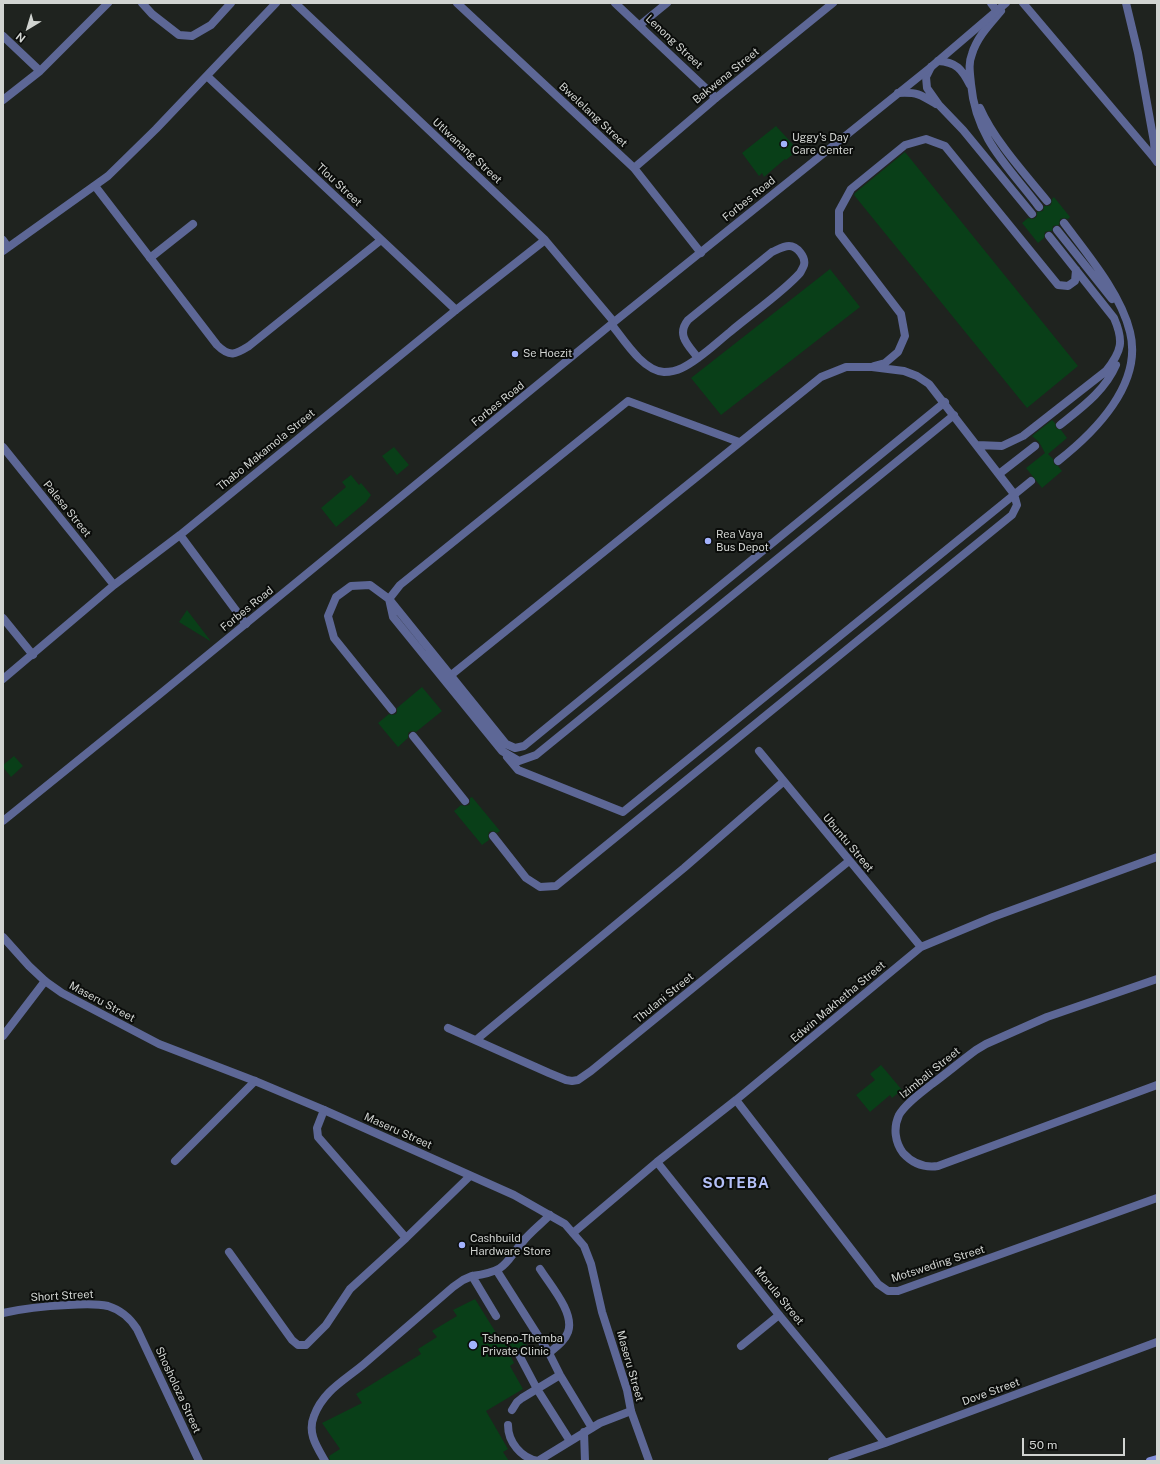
<!DOCTYPE html>
<html>
<head>
<meta charset="utf-8">
<style>
	body { margin:0 }
	#map { position:relative; width:1160px; height:1464px; overflow:hidden; background:#1f231f; font-family:"Public Sans",sans-serif }
	canvas { display:block }
	.frame { position:absolute; inset:0; border:4px solid #d1d4d1; pointer-events:none }
	.north { position:absolute; left:8px; top:8px; width:40px; height:40px; -webkit-text-stroke:3px #0a0c0a; paint-order:stroke; rotate:218deg; font-size:11px; font-weight:700; line-height:16px; text-align:center; color:#d1d4d1 }
	.north::after { content:''; display:block; margin:auto; width:14px; height:18px; background:#d1d4d1; clip-path:polygon(50% 0,100% 100%,50% 72%,0 100%) }
	.scale { position:absolute; left:1022px; top:1438px; width:103px; height:18px; box-sizing:border-box; border:2px solid #d1d4d1; border-top:0; padding-left:5px; font-size:12px; line-height:14px; white-space:nowrap; color:#d1d4d1; -webkit-text-stroke:3px #0a0c0a; paint-order:stroke }
</style>
</head>
<body>
<div id="map">
<canvas width="1160" height="1464"></canvas>
<div class="frame"></div>
<div class="north">N</div>
<div class="scale">50 m</div>
</div>
<script>
const c = document.querySelector('canvas').getContext('2d');
c.lineJoin = 'round';
function paint(path, color) { c.fillStyle = color; c.fill(path, 'evenodd'); }
function stroke(path, color, width, dash) { c.strokeStyle = color; c.lineWidth = width; c.lineCap = dash ? 'butt' : 'round'; c.setLineDash(dash || []); c.stroke(path); }
function write(font, color, halo, rows, align = 'center') {
  c.font = font + ' "Public Sans",sans-serif'; c.lineWidth = 4; c.setLineDash([]); c.textBaseline = 'middle'; c.strokeStyle = halo; c.fillStyle = color; for (const [text, x, y, turn = 0] of rows) {
    c.save(); c.translate(x, y); c.rotate((+turn || 0) * Math.PI / 180); c.textAlign = isNaN(turn) ? turn : align; if (halo) c.strokeText(text, 0, 0); c.fillText(text, 0, 0); c.restore();
  }
}
paint(new Path2D(`
	M776,126l22,24 -12,10 -1,-1 -21,18 -2,-4 -3,3 -17,-23z
	M905,152l173,214 -51,42 -173,-213 1,-2z
	M1054,197l16,20 -2,2 -4,-1 -4,1 -1,6 -6,1 -1,5h-3l-4,1 -1,6 -6,5 -16,-20 6,-5 5,1 2,-1 2,-2v-4l6,-1 1,-5h4l3,-1 1,-6z
	M830,269l30,38 -139,108 -30,-37z
	M1052,420l3,3 1,5 5,2 6,8 -19,16 5,5 1,5 4,2 4,5 -20,17 -16,-20 19,-15 -6,-11 -7,-6z
	M394,447l15,18 -12,10 -15,-19z
	M351,475l8,10 2,-2 10,12 -5,7 -30,25 -15,-19 25,-21 -4,-5z
	M187,610l23,30v1l-31,-19z
	M422,687l20,24 -26,21 -3,-1 -4,1 -1,2v4l-10,9 -20,-24 11,-9 3,1 4,-1 1,-2v-4z
	M14,756l9,10 -12,11 -8,-10v-2z
	M472,797l28,34 -3,2 -4,-2 -4,1 -1,4 1,4 -7,5 -28,-34 7,-6 4,1 4,-1 1,-2v-5z
	M881,1065l21,25 -10,8 -2,-3 -20,17 -14,-17 19,-15 -5,-6z
	M475,1299l28,45 16,-9 8,11 -5,3 -4,-1 -4,2 -1,5 -2,2 3,6 -4,3 13,23 -37,22 22,38 -5,3 6,9h-179l-1,-5 11,-7 -18,-26 40,-20 -6,-9 65,-40 -3,-5 19,-12 -5,-6 25,-15 -4,-6z`), '#093f18');
stroke(new Path2D(`
	M142,3l10,11 27,21 13,1 19,-11 20,-22
	M1023,3l132,156
	M1001,11c-11,13 -24,26 -29,43 -4,10 -2,19 -1,30 5,55 37,82 68,123
	M938,61c18,1 24,8 32,24
	M931,67l-5,10 1,11 12,17 24,25 69,84
	M898,93c19,-1 22,1 38,11
	M980,108c14,32 45,66 67,93
	M1057,230l55,69
	M150,258l43,-34
	M612,325c12,15 31,46 52,47 6,0 12,-1 18,-4 17,-8 33,-24 48,-36 21,-18 52,-39 70,-59 1,-2 3,-5 4,-8 2,-8 -7,-19 -15,-19 -6,0 -12,4 -17,6l-84,68c-12,15 0,25 10,38
	M874,366l11,-3 13,-11 7,-16 -4,-22 -62,-81v-22l12,-22 54,-44 21,-6 19,7 113,139 10,1 7,-5 1,-11
	M1060,425c21,-17 45,-34 56,-60
	M739,442l-111,-41 -228,184 -11,14 4,18 109,134 17,10 17,-6 418,-340
	M977,445l25,1 21,-10 83,-65c16,-20 18,-30 8,-53l-65,-82
	M1058,461c37,-29 85,-77 72,-129 -9,-38 -42,-77 -66,-109
	M999,474l36,-28
	M445,680l376,-303 25,-10h26l32,4 13,5 12,8 85,110 3,11 -5,10 -456,371 -16,1 -14,-9 -33,-42
	M392,710l-58,-72 -6,-22 8,-19 15,-11 19,-1 19,14 117,145 9,4 9,-2 421,-344
	M413,736l52,65
	M507,757l11,13 105,42 408,-331
	M324,1110l-7,18 1,9 88,101
	M175,1161l80,-80
	M229,1252l63,88 6,5h8l20,-20 24,-36 56,-51 64,-62
	M540,1269c10,16 35,44 28,63 -3,9 -12,15 -19,21
	M497,1271l52,82 11,22 32,53
	M496,1316l-24,-40c37,-5 32,-13 53,-37 8,-9 17,-16 25,-24
	M741,1346l38,-31
	M518,1353l19,36 33,52
	M512,1410l5,-8 5,-4 38,-23
	M508,1425c0,17 13,33 30,36l62,-38 31,-12
	M584,1432l1,29
	M325,1461c-8,-14 -18,-28 -11,-45 9,-25 31,-36 50,-52 30,-26 59,-51 89,-77l10,-7 9,-4`), '#5d6796', 8);
stroke(new Path2D(`
	M295,3l250,237 69,82
	M457,3l177,165 67,85
	M615,3l101,95
	M991,3l6,8
	M1126,3l12,50 16,89 1,17 2,3
	M640,25l27,-22
	M3,36l37,35
	M207,76l249,234
	M3,100l37,-29 68,-68
	M634,168l82,-70 117,-95
	M95,186l122,159c13,13 19,9 32,1l132,-106
	M3,240l5,7
	M3,251l105,-75 48,-47 120,-126
	M3,447l111,138
	M180,535l66,89
	M3,618l30,37
	M3,679l111,-94 66,-50 276,-225 89,-70
	M759,751l162,196
	M1157,979l-110,38 -61,27 -10,6c-15,11 -29,23 -44,34 -11,9 -26,19 -33,31 -6,13 -4,27 4,38 10,11 21,15 35,13l219,-81
	M448,1028l101,45 17,7 6,1 6,-1 13,-9 258,-210
	M3,1036l42,-55
	M476,1040l208,-172 99,-86
	M736,1100l142,184 10,7h10l259,-93
	M657,1162l122,153 106,128
	M573,1233l84,-71 79,-62 185,-153 72,-30 164,-60
	M3,1313c22,-5 43,-7 65,-8 13,-1 27,-2 40,1 13,4 22,12 29,23l62,132
	M832,1461l53,-18 272,-101`), '#5d6796', 8);
stroke(new Path2D(`
	M3,821l157,-127 454,-372 317,-255 75,-64
	M3,937l26,29 16,15 17,12 97,51 96,37 69,29 190,85 51,29 19,22 7,18 11,48 25,78 4,21 18,50`), '#5d6796', 8);
stroke(new Path2D(`
	M1150,1461l7,-2`), '#7f8dd9', 8);
for (const [x, y, r, color] of [
	[784,144,4,"#a3b2fd"],
	[515,354,4,"#a3b2fd"],
	[708,541,4,"#a3b2fd"],
	[462,1245,4,"#a3b2fd"],
	[473,1345,5,"#a3b2fd"]
]) { const dot = new Path2D(); dot.arc(x, y, r, 0, 2 * Math.PI); c.fillStyle = color; c.fill(dot); stroke(dot, '#0a0c0a', 1.5); }
write('11px', '#d1d4d1', '#0a0c0a', [
	["Lenong Street",674,42,43],
	["Bakwena Street",726,76,-39],
	["Bwelelang Street",593,115,43],
	["Utlwanang Street",467,151,43],
	["Tlou Street",339,185,43],
	["Forbes Road",749,199,-39],
	["Forbes Road",498,404,-39],
	["Thabo Makamola Street",266,450,-39],
	["Palesa Street",67,509,51],
	["Forbes Road",247,609,-39],
	["Ubuntu Street",848,843,50],
	["Thulani Street",664,998,-39],
	["Maseru Street",102,1002,28],
	["Edwin Makhetha Street",838,1002,-40],
	["Izimbali Street",930,1073,-39],
	["Maseru Street",398,1131,24],
	["Motsweding Street",938,1264,-18],
	["Short Street",62,1296,-3],
	["Morula Street",779,1296,51],
	["Maseru Street",630,1366,74],
	["Shosholoza Street",178,1390,65],
	["Dove Street",991,1392,-20]
]);
write('11px', '#d1d4d1', '#0a0c0a', [
	["Uggy's Day",792,138],
	["Care Center",792,151],
	["Se Hoezit",523,354],
	["Rea Vaya",716,535],
	["Bus Depot",716,548],
	["Cashbuild",470,1239],
	["Hardware Store",470,1252],
	["Tshepo-Themba",482,1339],
	["Private Clinic",482,1352]
], 'left');
c.letterSpacing = '1px';
write('bold 15px', '#b3bff7', '#0a0c0a', [
	["SOTEBA",736,1183]
]);
c.letterSpacing = '0px';
</script>
</body>
</html>
